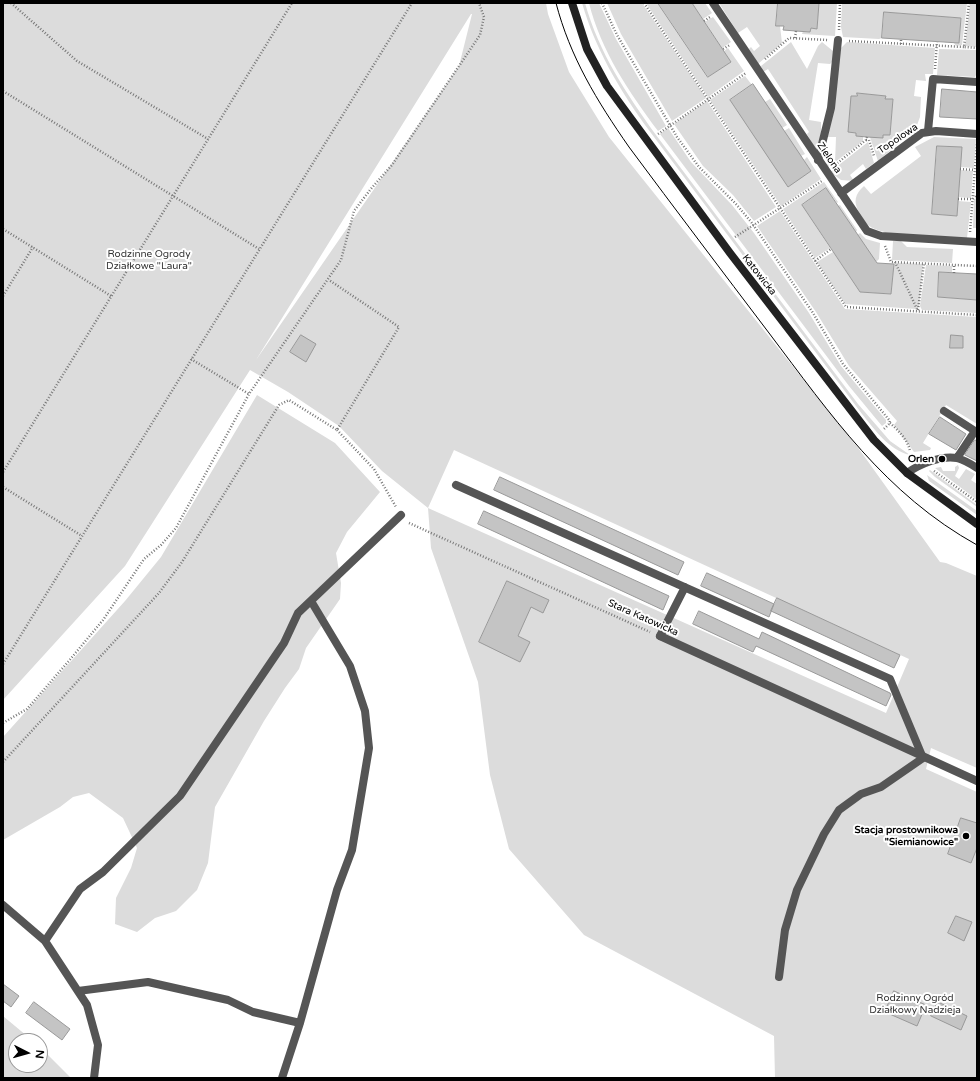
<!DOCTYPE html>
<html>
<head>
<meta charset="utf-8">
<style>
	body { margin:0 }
	#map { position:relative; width:980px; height:1081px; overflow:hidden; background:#fff; font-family:"Varela Round",sans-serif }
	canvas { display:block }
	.frame { position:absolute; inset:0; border:4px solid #000; pointer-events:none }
	.north { position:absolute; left:8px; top:1033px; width:40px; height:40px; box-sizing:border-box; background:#fff; border:1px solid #999; border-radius:50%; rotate:96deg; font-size:11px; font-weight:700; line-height:16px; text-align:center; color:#000 }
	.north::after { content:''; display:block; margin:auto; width:14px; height:18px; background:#000; clip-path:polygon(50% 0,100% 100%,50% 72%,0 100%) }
</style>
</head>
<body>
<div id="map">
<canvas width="980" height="1081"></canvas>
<div class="frame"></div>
<div class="north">N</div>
</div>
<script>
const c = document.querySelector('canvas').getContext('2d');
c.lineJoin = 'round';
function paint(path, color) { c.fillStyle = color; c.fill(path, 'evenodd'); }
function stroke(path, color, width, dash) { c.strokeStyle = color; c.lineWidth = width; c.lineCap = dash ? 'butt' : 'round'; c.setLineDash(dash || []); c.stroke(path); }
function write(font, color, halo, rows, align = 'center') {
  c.font = font + ' "Varela Round",sans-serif'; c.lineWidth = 4; c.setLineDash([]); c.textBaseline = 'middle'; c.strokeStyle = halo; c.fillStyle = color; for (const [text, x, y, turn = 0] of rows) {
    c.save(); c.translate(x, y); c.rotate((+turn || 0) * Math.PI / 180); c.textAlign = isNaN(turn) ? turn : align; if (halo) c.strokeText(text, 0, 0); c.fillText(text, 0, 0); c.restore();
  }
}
paint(new Path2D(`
	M3,3h543l2,11 21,58 40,65 250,312 81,113 6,1 31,13v192l-46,-20 -5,21 51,23v286h-202l-1,-42 -190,-101 -75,-86 -19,-74 -12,-93 -47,-134 -3,-40 -46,-37 -43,-45 -51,-34 -38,-22 -125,196 -122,134zM472,14l-13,52 -203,294 215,-346zM454,450l455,209 -23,54 -458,-205z
	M582,3h3c14,50 41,90 71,132l202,269 32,37 20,14c-21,-5 -35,-25 -48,-41l-217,-289c-27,-38 -50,-77 -63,-122z
	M589,3h10l17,36 50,87 -8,5c-29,-39 -57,-80 -69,-128z
	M607,3h35l64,95 -34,23 -51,-87z
	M646,3h12l50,74 23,-15 -7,-11 4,-3 16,23 -36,26z
	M692,3h13l7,10 -9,6z
	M719,3h59l-2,23h4l2,17 -24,21 -9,-15 2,-2 3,4 6,-5 -13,-19 -9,6z
	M819,3h18l-2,33 -33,-2 1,-3 7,1 1,-4 6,1z
	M842,3h125l-5,42 -6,1 -2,-3h5l2,-25 -77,-6 -2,26 -3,1 -36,-2 -2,-10z
	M970,3h7v44l-12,-1z
	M713,17l18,25 -9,6 -17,-26z
	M791,42l16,27 11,-23 4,-4 11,9v10l-3,3 -12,-1 -9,57 12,2v14l-4,16 -10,-18 2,-2 -41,-63 -5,3 -2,-6z
	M847,42l88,6 -2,26h-8l1,7 -10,-1 -2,16 7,1 -1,20 -6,16 -4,1 -32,27 -8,-24 13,1v-3h7l3,-36h-8v-3l-28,-3 -8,39 7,1 7,3v5l-36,27 -2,-5h10l1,-26h-9l8,-35 5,-49 1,-5z
	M939,49l38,1v23l-2,4 -38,-2z
	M745,76l7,9 -22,15 58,86 23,-15 -7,-11 3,-3 14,22 -40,27 -71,-106z
	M770,99l17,26 -5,3 -17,-26z
	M707,101l69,106 -22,14 -21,-26 -30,-29 -29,-42z
	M668,128l23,34 41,43 22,28 55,80 32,53 45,54v3l-4,3 -33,-40 -189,-252z
	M789,128l16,26 -4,2 -17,-25z
	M934,137l42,2 -2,29 -14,-1 2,-20 -25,-1 -4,68 24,2 1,-15 13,1 -4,36c-20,-1 -85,0 -99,-13 -4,-3 -6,-9 -9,-13 -6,-10 -4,-18 5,-26l7,8 50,-38 -6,-9z
	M868,142l6,21 -8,6 -3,-5 -13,11 4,6 -13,-1 -11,-8z
	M960,170l13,1 -2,27 -13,-1z
	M824,182l14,20 -1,1 -11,-15 -24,17 28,43 -15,10 -32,-49z
	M977,197v31h-4l1,-28z
	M840,205l17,25 -1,2 -18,-26z
	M780,211l65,98 132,8v107l-31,-19 -23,38 8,5 -1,2 -16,2 -20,-27 3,-4 -48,-55 -33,-54 -59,-86z
	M860,233l6,6 14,4 -1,16 -3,3 -19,-27z
	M893,241h8l6,6 46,2 -1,14 -60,-3z
	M833,252l27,40 31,2 3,-30 2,-1 27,1 -4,43 -3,2 -71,-5 -28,-42z
	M926,265l26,1v6h-13l-1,25 39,3v13l-55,-3 -2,-4z
	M257,395l78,48 45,49 -33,40 -11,21 5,30 -1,16 -34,49 -7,21 -14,19 -21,33 -49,86 -7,56 -11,27 -21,21 -21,7 -18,14 -22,-8 1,-26 15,-30 6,-20 -14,-30 -34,-25 -16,4 -13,10 -57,33v-103l122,-136 36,-44z
	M958,465l1,3 -4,8 4,3 7,-10 9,5 -4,6 6,4v16l-42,-32 6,-1 2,4h12v-4z
	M930,470l47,35v2l-42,-30 -6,-6z
	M927,475l50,36v4l-48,-34z
	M3,1016l30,25h-17v24h24v-18l31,31h-68z`), '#dcdcdc');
const building = new Path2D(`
	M658,3h34l39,59 -23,15z
	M778,3h41l-2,26 -6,-1 -1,4 -14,-1 -13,-1 1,-4h-8z
	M884,12l77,6 -2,25 -77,-5z
	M753,84l58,87 -23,16 -58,-87z
	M942,89l35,3v27l-37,-2z
	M857,93l29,3 -1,3h8l-3,36h-7v3l-16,-1 -11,-1v-3l-8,-1 3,-36h6z
	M937,146l25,1 -5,69 -25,-2z
	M826,188l51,75 17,1 -3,30 -31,-2 -58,-87z
	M939,272l38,2v26l-39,-3z
	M301,335l15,9 -10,18 -16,-10z
	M951,335l12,1v12h-13z
	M940,417l26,17 -10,16 -27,-16z
	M975,440l2,1v20l-12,-6z
	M500,477l184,85 -6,13 -184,-85z
	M484,511l185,85 -6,14 -185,-86z
	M707,573l67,31 -5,13 -68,-31z
	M507,581l42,19 -6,13 -12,-6 -13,29 12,6 -10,20 -41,-20z
	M777,598l123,57 -6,13 -123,-57z
	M699,611l60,28 3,-7 128,61 1,2 -5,11 -130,-60 -3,6 -60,-28z
	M961,818l16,5v25l-6,15 -23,-9z
	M956,916l16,6 -8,19 -16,-8z
	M3,984l16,12 -8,11 -8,-6z
	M894,991l32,14 -9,21 -32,-14z
	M34,1002l36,27 -8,11 -36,-27z
	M938,1002l29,14 -6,14 -30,-14z`);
paint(building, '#c4c4c4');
stroke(building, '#999', 1);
stroke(new Path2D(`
	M11,3l66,58 131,78
	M602,3l15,32 60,102 22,30 37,37 16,19 61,90 30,51 47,57 -1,3 -6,6
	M644,3l202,304 131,8
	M969,3l-5,44 13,1
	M704,21l6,-4
	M839,30l1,-27
	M795,38l1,-7
	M849,41l115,6
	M901,44v-5
	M723,49l7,-4
	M765,59l24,-21 39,2
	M935,69l2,-27
	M3,91l256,158
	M658,134l88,-61
	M866,140h3l5,16
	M835,165l31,-25 1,-3
	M960,169l15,1
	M958,199h15l4,-4
	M3,229l108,67
	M970,232l7,-89
	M735,237l87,-56
	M885,246l6,16 86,4
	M815,261l16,-12
	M895,262l23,49
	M954,273v-8
	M3,296l30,-49
	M918,310l6,-47
	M191,359l58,35
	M890,423c8,7 19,18 20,29
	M337,430l37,39 22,38
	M934,471l43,31
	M3,472l289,-469
	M3,487l79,49
	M409,523l241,109
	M3,664l409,-661
	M3,723l24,-14 41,-47 35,-42 41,-61 17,-14 15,-17 73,-134 92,-134 13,-49 16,-21 22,-25 88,-130 4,-18 -5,-14
	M3,762l156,-169 23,-31 97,-157 10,-5 48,30 62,-103 -70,-47`), '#777', 2.5, [1, 2]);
stroke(new Path2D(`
	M928,131l5,-52 44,3
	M818,160l13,-52 7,-68
	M944,411l31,20 -18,27
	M907,473c13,-9 34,-18 50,-15 7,2 14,6 20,10
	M456,485l434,194 33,79 -42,29 -20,7 -22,16 -15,24 -27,56 -12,40 -6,47
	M660,636l25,-49
	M3,905l42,36 42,64 11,40 -4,33
	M45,941l35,-52 23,-17 77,-76 104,-153 14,-30 103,-98
	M78,991l70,-9 80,18 25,12 47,11
	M282,1078l18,-55 37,-133 15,-40 17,-102 -4,-37 -15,-45 -39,-65`), '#555', 8);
stroke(new Path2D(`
	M713,3l154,228 14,5 96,6
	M841,193l81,-60 14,-2 41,3
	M660,636l317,145`), '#555', 8);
stroke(new Path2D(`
	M572,3l15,46 20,37 123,167 144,187 33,33 70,51`), '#222', 8);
stroke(new Path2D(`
	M556,3c14,54 41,98 73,144 46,62 93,124 140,186 62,82 116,161 208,212`), '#000', 1);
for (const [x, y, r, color] of [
	[942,459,4,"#000"],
	[966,836,4,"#000"]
]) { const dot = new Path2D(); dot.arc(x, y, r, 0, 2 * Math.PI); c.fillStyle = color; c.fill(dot); stroke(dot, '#fff', 1.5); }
write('10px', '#000', '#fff', [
	["Topolowa",898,139,-34],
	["Zielona",829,158,56],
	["Katowicka",759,275,52],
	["Stara Katowicka",643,618,24]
]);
write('10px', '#333', '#fff', [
	["Rodzinne Ogrody",149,254],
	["Działkowe \"Laura\"",149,266],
	["Rodzinny Ogród",915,998],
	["Działkowy Nadzieja",915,1010]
]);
write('bold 10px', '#000', '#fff', [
	["Orlen",934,459],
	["Stacja prostownikowa",958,830],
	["\"Siemianowice\"",958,842]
], 'right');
</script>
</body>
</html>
